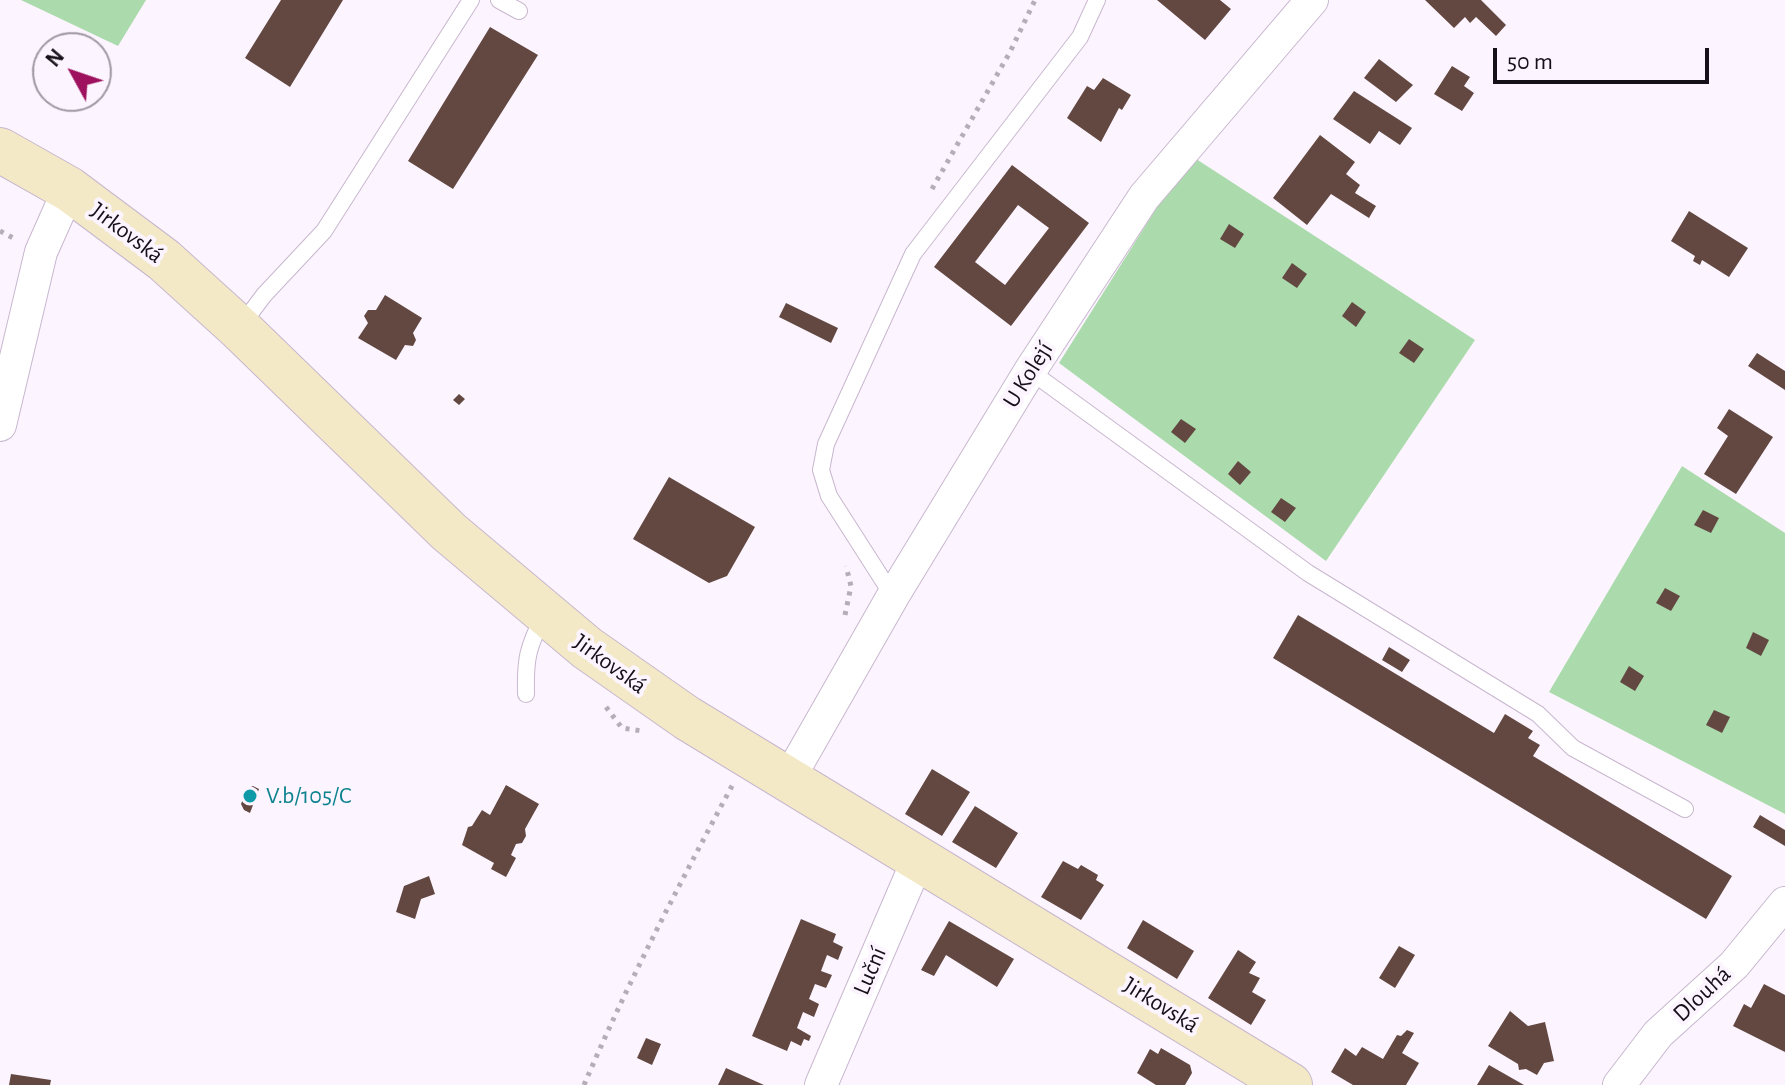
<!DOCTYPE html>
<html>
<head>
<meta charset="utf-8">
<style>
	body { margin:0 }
	#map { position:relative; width:1785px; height:1085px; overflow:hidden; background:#fcf5ff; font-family:"Alegreya Sans",sans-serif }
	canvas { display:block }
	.north { position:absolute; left:32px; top:32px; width:80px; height:80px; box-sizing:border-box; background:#fcf5ff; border:2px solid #a099a3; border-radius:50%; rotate:310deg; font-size:22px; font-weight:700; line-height:32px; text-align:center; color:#161019 }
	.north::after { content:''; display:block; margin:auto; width:28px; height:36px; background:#9d115e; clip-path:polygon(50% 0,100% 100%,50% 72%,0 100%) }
	.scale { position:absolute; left:1493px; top:48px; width:216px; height:36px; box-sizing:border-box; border:4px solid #161019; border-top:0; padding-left:10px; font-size:24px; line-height:28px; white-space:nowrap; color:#161019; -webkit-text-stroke:6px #fcf5ff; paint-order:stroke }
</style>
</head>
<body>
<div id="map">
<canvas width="1785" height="1085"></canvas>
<div class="north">N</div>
<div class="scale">50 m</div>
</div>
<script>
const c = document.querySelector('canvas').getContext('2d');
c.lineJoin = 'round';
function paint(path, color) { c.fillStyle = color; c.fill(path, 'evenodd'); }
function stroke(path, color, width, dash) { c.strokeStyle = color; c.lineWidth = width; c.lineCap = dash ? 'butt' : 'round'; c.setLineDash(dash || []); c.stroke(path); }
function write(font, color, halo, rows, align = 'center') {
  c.font = font + ' "Alegreya Sans",sans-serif'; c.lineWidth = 8; c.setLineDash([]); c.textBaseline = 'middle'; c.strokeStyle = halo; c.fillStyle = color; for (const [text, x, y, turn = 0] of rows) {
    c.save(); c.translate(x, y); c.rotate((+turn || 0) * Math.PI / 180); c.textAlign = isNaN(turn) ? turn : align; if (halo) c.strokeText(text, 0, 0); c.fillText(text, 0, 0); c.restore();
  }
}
paint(new Path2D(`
	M21,0h125l-28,46z
	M1190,155l285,185 -149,221 -267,-198z
	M1682,466l103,67v281l-236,-122z`), '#abdaac');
paint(new Path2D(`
	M281,0h62l-53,87 -45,-29z
	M1157,0h63l11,9 -26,31z
	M1425,0h56l25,25 -10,11 -20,-19 -6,6 -5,-6 -11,11z
	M490,27l48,28 -85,134 -45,-28z
	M1379,59l34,26 -17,17 -32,-24z
	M1452,66l18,11 -6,9 10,7 -12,18 -28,-17z
	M1103,78l28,17 -9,15 -3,-2 -18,34 -34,-24 20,-32 7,4z
	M1354,91l58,37 -12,17 -21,-14 -9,13 -37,-25z
	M1320,135l35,27 -9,12 14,11 -5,8 21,13 -7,12 -38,-24 -24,31 -34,-27z
	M1012,165l77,58 -78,103 -77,-59zM1018,205l31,23 -44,57 -30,-23z
	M1689,211l59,37 -19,29 -27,-17 -2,5 -7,-4 2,-5 -24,-15z
	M1229,224l15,10 -9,14 -15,-9z
	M1292,263l15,11 -10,14 -15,-10z
	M385,295l37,23 -9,15 3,7 -3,6 -8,-1 -9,15 -38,-22 10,-15 -4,-7 4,-6h8z
	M1352,302l14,10 -10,15 -14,-11z
	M786,303l52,25 -7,15 -52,-26z
	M1409,339l15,10 -10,14 -15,-10z
	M1757,353l28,18v19l-37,-24z
	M459,394l6,5 -6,6 -6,-5z
	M1729,409l44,28 -37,57 -32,-20 24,-38 -11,-8z
	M1181,419l15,10 -11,14 -14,-11z
	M1238,461l13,11 -11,13 -12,-11z
	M669,477l86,50 -28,49 -18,7 -76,-44z
	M1281,498l15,10 -11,14 -14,-10z
	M1703,510l16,8 -8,15 -17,-8z
	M1665,588l15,8 -9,15 -15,-8z
	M1298,615l196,118 11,-19 28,17 -5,7 12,7 -7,11 199,120 -26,43 -433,-261z
	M1753,632l16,8 -8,16 -15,-8z
	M1389,647l21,13 -8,12 -20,-12z
	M1629,666l15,10 -9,15 -15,-9z
	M1714,710l16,7 -8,16 -16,-8z
	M932,769l38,23 -28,44 -37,-22z
	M506,785l33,19 -14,25 1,7 -4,7 -6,1 -5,11 5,3 -10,19 -15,-8 3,-6 -32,-18 6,-18 4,-1 10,-16 8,5z
	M253,786l6,3 -9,24 -6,-3 -3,-6 6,-15z
	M975,806l43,27 -22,35 -44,-26z
	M1760,815l25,15v16l-32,-19z
	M1063,861l15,8 3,-4 17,10 -2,5 8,5 -23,35 -40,-23z
	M429,876l6,18 -14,5 -6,20 -19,-7 8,-26z
	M801,919l35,15 -3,8 10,5 -5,13 -11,-5 -6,16 11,4 -6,13 -11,-4 -6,15 10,5 -5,13 -11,-5 -6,16 14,8 -2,5 -5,-2 -3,7 -10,-5 -4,10 -35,-15z
	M1143,920l51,31 -17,28 -50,-31z
	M949,921l65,38 -17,28 -51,-32 -12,21 -13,-6z
	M1399,946l16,9 -20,33 -16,-10z
	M1238,950l18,12 -7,11 11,5 -8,14 14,8 -15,25 -43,-27z
	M1764,984l21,11v57l-52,-26 11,-22 7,4z
	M1510,1011l18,15 17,-4 9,39 -10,2 -7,12 -11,-6 -7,1 -1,-6 -30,-18z
	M1407,1030l7,3 -12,20 17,10 -13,22h-53l-22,-13 14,-24 11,8 6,-9 21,12 14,-24 4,1z
	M646,1038l15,6 -9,21 -15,-7z
	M1161,1048l29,17 2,8 -7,12h-29l-19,-12 13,-24 8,5z
	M1489,1065l35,20h-47z
	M726,1068l38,17h-46z
	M11,1074l40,6 -1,5h-41z`), '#634842');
const lane = new Path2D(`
	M499,0l20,11
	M240,327l24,-32 60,-64 147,-231
	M1030,371l278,202 230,141 35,34 112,61
	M893,596l-64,-100 -8,-26 5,-26 87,-190 167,-217 17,-37
	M526,694c-1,-36 2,-47 18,-79`);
const street = new Path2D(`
	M0,425l41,-173 28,-63
	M788,780l105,-184 137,-225 114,-174 168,-197
	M821,1085l98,-228
	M1619,1085l39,-51 76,-69 51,-62`);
const secondary = new Path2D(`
	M0,150l69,39 95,71 75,68 210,204 138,116 100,70 603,367`);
stroke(lane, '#c8b7cf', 18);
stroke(street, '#c8b7cf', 34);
stroke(secondary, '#c8b7cf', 46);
stroke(new Path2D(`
	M932,189l78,-137 25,-52
	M0,231l17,9
	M845,615l6,-29 -5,-20
	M606,707l16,21 20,3
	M584,1085c44,-103 96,-202 149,-301`), '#b5aeb8', 5, [4, 6]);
stroke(lane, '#fff', 16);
stroke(street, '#fff', 32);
stroke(secondary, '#f3e9c6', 44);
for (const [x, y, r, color] of [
	[250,796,8,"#0f9aa8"]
]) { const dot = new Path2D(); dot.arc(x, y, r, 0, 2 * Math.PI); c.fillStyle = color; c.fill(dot); stroke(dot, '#fcf5ff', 3); }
write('24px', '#161019', '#fcf5ff', [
	["Jirkovská",127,233,37],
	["U Kolejí",1028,375,-58],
	["Jirkovská",610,664,36],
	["Luční",870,971,-67],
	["Dlouhá",1702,994,-43],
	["Jirkovská",1161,1005,32]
]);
write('24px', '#0d838f', '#fcf5ff', [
	["V.b/105/C",266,796]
], 'left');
</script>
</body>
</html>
